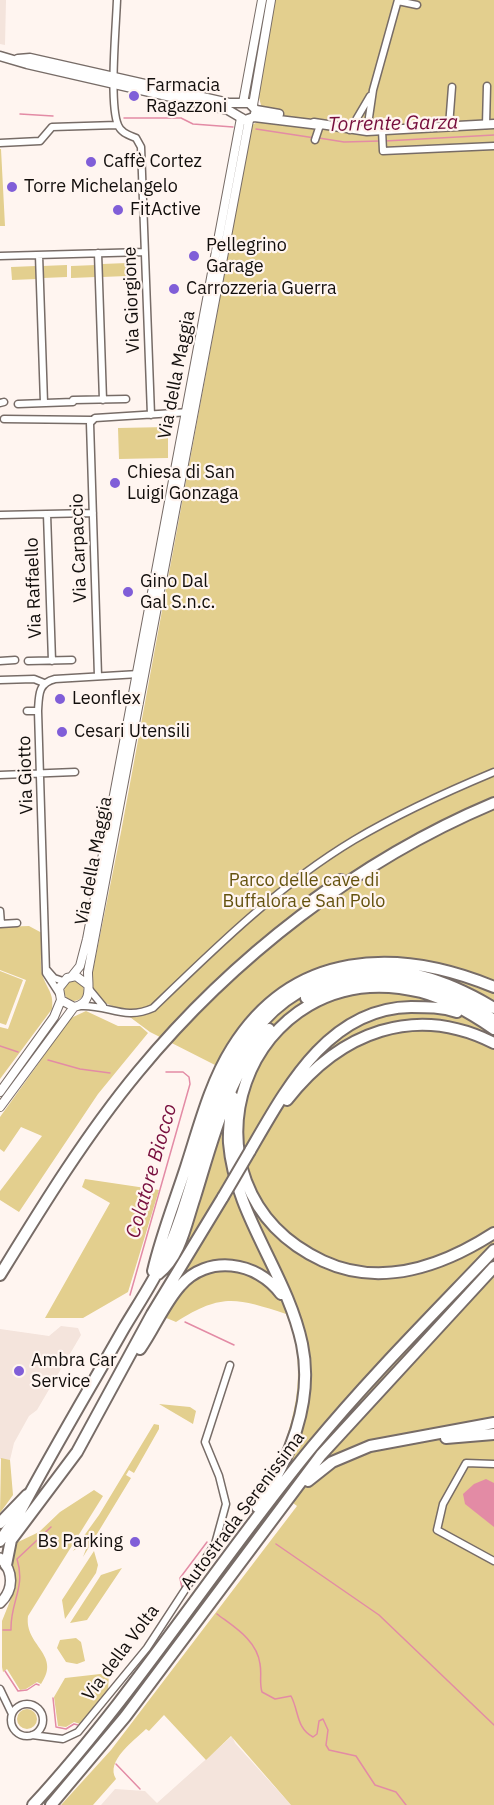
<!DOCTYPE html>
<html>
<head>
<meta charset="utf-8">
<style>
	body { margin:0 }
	canvas { display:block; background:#fff5f0 }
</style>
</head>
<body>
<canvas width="494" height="1805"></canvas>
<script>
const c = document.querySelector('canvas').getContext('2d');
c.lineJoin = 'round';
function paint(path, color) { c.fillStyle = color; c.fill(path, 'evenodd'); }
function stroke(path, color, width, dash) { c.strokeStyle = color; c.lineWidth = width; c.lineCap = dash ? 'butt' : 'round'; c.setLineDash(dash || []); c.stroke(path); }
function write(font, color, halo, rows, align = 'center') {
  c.font = font + ' "IBM Plex Sans",sans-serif'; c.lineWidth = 4.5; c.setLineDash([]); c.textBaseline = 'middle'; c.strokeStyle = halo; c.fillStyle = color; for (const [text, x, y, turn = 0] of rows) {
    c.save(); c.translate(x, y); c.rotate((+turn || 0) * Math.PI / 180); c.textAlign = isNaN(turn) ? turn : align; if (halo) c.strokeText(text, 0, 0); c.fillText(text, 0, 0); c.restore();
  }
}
paint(new Path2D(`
	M0,0h6l-1,45 -5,-1z
	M61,1326l17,2 3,7 -44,75 -8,6 -15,27 -4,17 -10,-1v-130l49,7z
	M232,1736l3,7 56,62h-190l14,-16 30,2 12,12z`), '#f4e4dc');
paint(new Path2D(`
	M275,0h219v1805h-203l-60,-69 -25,24 -42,-45 -15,16 -3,-2c-12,12 -41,32 -30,50l-23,26h-32l50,-55 186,-244 -29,-22c25,-54 43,-113 18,-170 -50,-16 -64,-21 -110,8l-12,-5 51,-252 -65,-33 -31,-23 -16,-7 -8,-7 -4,-15 30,-148 131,-707 7,-4 2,-16 -3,-11z
	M0,149h1l4,77h-5z
	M127,263v13l-25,1v-13z
	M67,265v12l-24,1 -1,-12z
	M96,265v12l-25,1v-12z
	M36,266l1,13 -25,1 -1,-13z
	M168,427v31l-49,1 -1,-31z
	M29,926l13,7c0,13 -3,31 1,44 5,13 11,17 9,32l-52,70v-52l8,2 18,-49 -26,-10v-43z
	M0,971l23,9 -17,45 -6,-2z
	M64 991a10 10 0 1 1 20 0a10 10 0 1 1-20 0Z
	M86,1011l32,15h22l8,7 -50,61 -79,118 -19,-12v-9l42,-55 -21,-9 -17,25 -4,-3v-32l71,-99z
	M85,1179l74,11 -31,102 -45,26h-38l65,-115 -28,-16z
	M159,1404l31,3 6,4 -3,13z
	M154,1424l5,1v4l-25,44 -5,-3 -3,5 5,3 -48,79 3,-8 -6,-3 -7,5 26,-36z
	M1,1458l9,2 3,35 -13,18z
	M94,1490l9,6 -75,120c-4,30 34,38 13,68l-4,-2 -11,7 -6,1 -13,-21 -4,3 -1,-5v-46l14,-35 -5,-27 5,-16 23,-11 21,-20z
	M94,1551l4,14 -2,8 -31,46 -3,-19z
	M122,1568l-35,52 -17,3 31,-48z
	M76,1638l5,4 4,19 -8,3 -11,-2 -9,-14 3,-8z
	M109,1673l-1,17 -28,34 -6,-2 -8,5 -8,-1 -4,-29 11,-19z
	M17 1719a10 10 0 1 1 20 0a10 10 0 1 1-20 0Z`), '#e3cf8e');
paint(new Path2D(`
	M486,1479l8,4v44l-29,-23 -2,-10 11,-10z`), '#e38ba5');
stroke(new Path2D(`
	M20,114l33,2
	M124,118h57l12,6 40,3
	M256,129l59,9
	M319,138l25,4 36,-1
	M385,141l109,-6
	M0,1046l18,6
	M48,1060l32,9 30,4
	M130,1295l60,-211 -1,-7 -6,-5h-17
	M185,1322l49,23
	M276,1544l103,71 115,110
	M182,1588l-2,-10 27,-36
	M217,1614c17,13 40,26 43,50 2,10 -1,18 2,28l13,7 16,-3c8,15 5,32 22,41l4,-3 2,-13 4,-2 5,11 -2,15 3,5 27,6 19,29 21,7 10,13
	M3,1630h8c-1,-28 15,-42 6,-71l34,-32
	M5,1671l13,20 9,-1 9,-6 3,1
	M53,1698l3,29 10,2 8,-5 4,1
	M116,1764l24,25`), '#e38ba5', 1.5);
const minor = new Path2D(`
	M117,0c-1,27 -8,104 1,125 3,8 11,10 18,13l5,9 10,268
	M398,1l19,4
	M486,125l1,-39
	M449,126l3,-39
	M350,130l20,-34
	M382,130l1,21 111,-5
	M367,131l6,-41 25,-90
	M315,140l5,-15
	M0,143l40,-2 12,-14 65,-2
	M98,253l5,147
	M39,255l5,148
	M0,256l145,-4
	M73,400l53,-1
	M0,403l4,-1
	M18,404l55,-2
	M4,419l87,1
	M47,514l5,147
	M0,515l93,-2
	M0,661l15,-1
	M28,661l44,-1
	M98,676l-8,-253 5,-5 95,-6
	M0,680l34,-1 10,4
	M27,711h11
	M0,775l75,-3
	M0,911l1,13
	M0,924l17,-1
	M47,970l7,8 9,3
	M89,989l14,17
	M59,993l-13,-20 -8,-262c1,-16 0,-28 17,-32l84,-5
	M80,1006c28,-2 44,15 73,2 62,-60 126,-123 201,-168 44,-26 92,-48 140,-68
	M494,1464l-28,-1 -23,41 -6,26 57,31
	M0,1689l12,25
	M11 1720a16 16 0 1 1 32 0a16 16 0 1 1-32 0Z
	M32,1735l31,4 15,-7 69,-84 68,-104 11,-40 -7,-28 -14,-34 25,-77`);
const tertiary = new Path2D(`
	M243,103l19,-103
	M253,105l18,-105
	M72,976l8,-10 7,-27 154,-821
	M88,985l-12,-9 -9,2 -8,10 2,12 13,7c19,-4 14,-20 14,-35l161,-852
	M0,1092l54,-75 7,-17
	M0,1107l74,-100`);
const secondary = new Path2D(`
	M0,56l27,8 201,46 17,10 9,-3 66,8
	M18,59l12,-1 199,45h20l7,7 -2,7
	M256,110l23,4
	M314,123l53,8 127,-7`);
const primary = new Path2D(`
	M0,1558c14,13 14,32 0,45`);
const trunk = new Path2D(`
	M313,900l28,-20
	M0,1275c43,-70 86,-140 138,-203 94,-114 220,-212 356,-269
	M0,1523l27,-28`);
const motorway = new Path2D(`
	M306,998c61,-37 134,-16 188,22
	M494,1029c-22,-15 -47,-30 -73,-37 -176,-43 -258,194 -98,269 58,27 120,5 171,-28
	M233,1097c-2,15 -5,30 -4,46 6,73 58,130 73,201 12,57 -12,117 -45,163
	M287,1100c53,-68 128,-97 207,-57
	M250,1151c36,-62 78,-143 161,-144 16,0 31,0 46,5
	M153,1271c8,-35 22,-70 33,-104 13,-40 24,-84 46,-119 61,-98 165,-101 262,-61
	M158,1274c23,-18 28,-51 37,-77 18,-58 33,-122 74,-168
	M140,1349c14,-20 24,-45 40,-63 27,-32 77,-25 101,8
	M446,1438l48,-4
	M308,1481l24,-19 38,-16 124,-23
	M0,1541l21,-31c33,-62 69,-122 103,-182 13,-22 28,-44 39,-67 48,-99 47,-256 180,-286 54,-13 104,5 151,33
	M6,1565l5,-25 66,-88 75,-138 71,-117
	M33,1805c103,-112 183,-241 279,-358 57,-69 121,-133 182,-197
	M51,1805l74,-88 196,-262 173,-188`);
stroke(minor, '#776c67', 9);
stroke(tertiary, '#776c67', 10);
stroke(secondary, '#776c67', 11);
stroke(primary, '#776c67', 12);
stroke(trunk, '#776c67', 14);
stroke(motorway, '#776c67', 14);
stroke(minor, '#fff', 6);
stroke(tertiary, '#fff', 8);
stroke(secondary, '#fff', 8);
stroke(primary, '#fff', 9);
stroke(trunk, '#fff', 10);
stroke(motorway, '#fff', 10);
const motorwayBridge = new Path2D(`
	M223,1197l27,-46`);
stroke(motorwayBridge, '#776c67', 14, []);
stroke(motorwayBridge, '#fff', 10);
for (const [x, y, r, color] of [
	[134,96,6,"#805ed8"],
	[91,162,6,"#805ed8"],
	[12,187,6,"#805ed8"],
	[118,210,6,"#805ed8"],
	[194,256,6,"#805ed8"],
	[174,289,6,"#805ed8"],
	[115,483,6,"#805ed8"],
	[128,592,6,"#805ed8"],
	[60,699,6,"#805ed8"],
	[62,732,6,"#805ed8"],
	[19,1371,6,"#805ed8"],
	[135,1542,6,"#805ed8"]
]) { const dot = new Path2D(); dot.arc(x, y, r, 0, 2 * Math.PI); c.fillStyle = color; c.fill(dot); stroke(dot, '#fff5f0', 2); }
write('18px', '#120e0c', '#fff5f0', [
	["Farmacia",146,86],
	["Ragazzoni",146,107],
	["Caffè Cortez",103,162],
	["Torre Michelangelo",24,187],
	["FitActive",130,210],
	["Pellegrino",206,246],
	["Garage",206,267],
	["Carrozzeria Guerra",186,289],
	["Chiesa di San",127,473],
	["Luigi Gonzaga",127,494],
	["Gino Dal",140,582],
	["Gal S.n.c.",140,603],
	["Leonflex",72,699],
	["Cesari Utensili",74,732],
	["Ambra Car",31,1361],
	["Service",31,1382],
	["Bs Parking",123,1542,"right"]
], 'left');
write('18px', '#120e0c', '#fff5f0', [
	["Via Giorgione",132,300,-92],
	["Via della Maggia",177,375,-79],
	["Via Carpaccio",79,548,-92],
	["Via Raffaello",34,588,-92],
	["Via Giotto",26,775,-92],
	["Via della Maggia",94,861,-79],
	["Autostrada Serenissima",243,1511,-53],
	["Via della Volta",121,1653,-53]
]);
write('18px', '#64520e', '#fff5f0', [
	["Parco delle cave di",304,881],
	["Buffalora e San Polo",304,902]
]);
write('italic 20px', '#770e3d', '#fff5f0', [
	["Torrente Garza",393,124,-1],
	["Colatore Biocco",152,1171,-74]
]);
</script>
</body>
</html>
